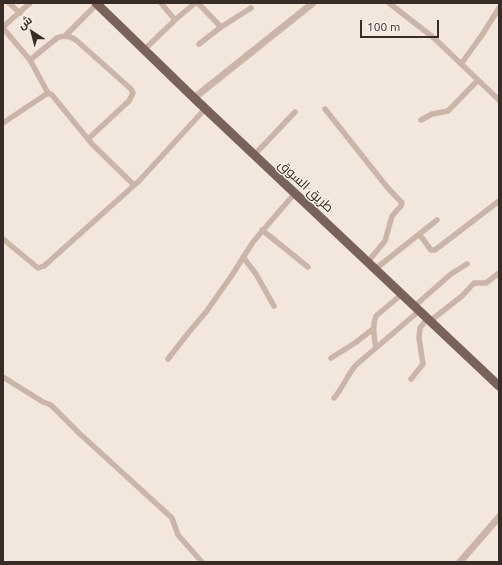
<!DOCTYPE html>
<html>
<head>
<meta charset="utf-8">
<style>
	body { margin:0 }
	#map { position:relative; width:502px; height:565px; overflow:hidden; background:#f3e6dc; font-family:Ubuntu,Cairo,sans-serif }
	canvas { display:block }
	.frame { position:absolute; inset:0; border:4px solid #382c28; pointer-events:none }
	.north { position:absolute; left:12px; top:12px; width:40px; height:40px; -webkit-text-stroke:3px #faf1e9; paint-order:stroke; rotate:324deg; font-size:11px; font-weight:700; line-height:16px; text-align:center; color:#382c28 }
	.north::after { content:''; display:block; margin:auto; width:14px; height:18px; background:#382c28; clip-path:polygon(50% 0,100% 100%,50% 72%,0 100%) }
	.scale { position:absolute; left:360px; top:20px; width:79px; height:18px; box-sizing:border-box; border:2px solid #382c28; border-top:0; padding-left:5px; font-size:12px; line-height:14px; white-space:nowrap; color:#382c28; -webkit-text-stroke:3px #faf1e9; paint-order:stroke }
</style>
</head>
<body>
<div id="map">
<canvas width="502" height="565"></canvas>
<div class="frame"></div>
<div class="north">ش</div>
<div class="scale">100 m</div>
</div>
<script>
const c = document.querySelector('canvas').getContext('2d');
c.lineJoin = 'round';
function stroke(path, color, width, dash) { c.strokeStyle = color; c.lineWidth = width; c.lineCap = dash ? 'butt' : 'round'; c.setLineDash(dash || []); c.stroke(path); }
function write(font, color, halo, rows, align = 'center') {
  c.font = font + ' Ubuntu,Cairo,sans-serif'; c.lineWidth = 3; c.setLineDash([]); c.textBaseline = 'middle'; c.strokeStyle = halo; c.fillStyle = color; for (const [text, x, y, turn = 0] of rows) {
    c.save(); c.translate(x, y); c.rotate((+turn || 0) * Math.PI / 180); c.textAlign = isNaN(turn) ? turn : align; if (halo) c.strokeText(text, 0, 0); c.fillText(text, 0, 0); c.restore();
  }
}
stroke(new Path2D(`
	M9,3l11,10
	M161,3l14,17
	M198,3l23,24
	M389,3l45,35 65,62
	M3,27l27,-24
	M3,28l27,32 18,33 4,2 40,49 42,41
	M65,36l32,-32
	M199,44l22,-17 30,-19
	M148,46l27,-26 20,-17
	M30,60l27,-22c7,-3 13,-2 19,2l55,49 2,4 -4,8 -41,38
	M461,64l21,-29 17,-27
	M325,109l62,78 15,16 -1,3 -9,10 -7,25 -14,17
	M421,120l11,-6 16,-3 30,-31
	M3,123l45,-30
	M258,151l37,-39
	M262,230l46,37
	M419,234l12,16h4l64,-49
	M3,239l35,29 6,-2 95,-85 66,-72
	M243,257l13,17 18,32
	M379,266l58,-46
	M418,303l33,-29 16,-10
	M434,318l28,-22 12,-13h12l13,-10
	M376,348c-2,-11 -4,-22 0,-32l26,-22
	M331,358l24,-15 18,-14
	M168,359l21,-27 17,-20 26,-37 21,-33 42,-49
	M3,377l40,25 8,3 28,28 93,85 6,17 24,27
	M411,379l12,-15 -4,-26 1,-10 7,-9
	M334,398c9,-10 13,-23 22,-33l63,-54`), '#cbb5a8', 5.5);
stroke(new Path2D(`
	M194,98l119,-95
	M460,562l39,-45`), '#cbb5a8', 7);
stroke(new Path2D(`
	M96,3l98,95 305,288`), '#7a6159', 9);
write('13px', '#382c28', '#faf1e9', [
	["طريق السوق",306,186,43]
]);
</script>
</body>
</html>
